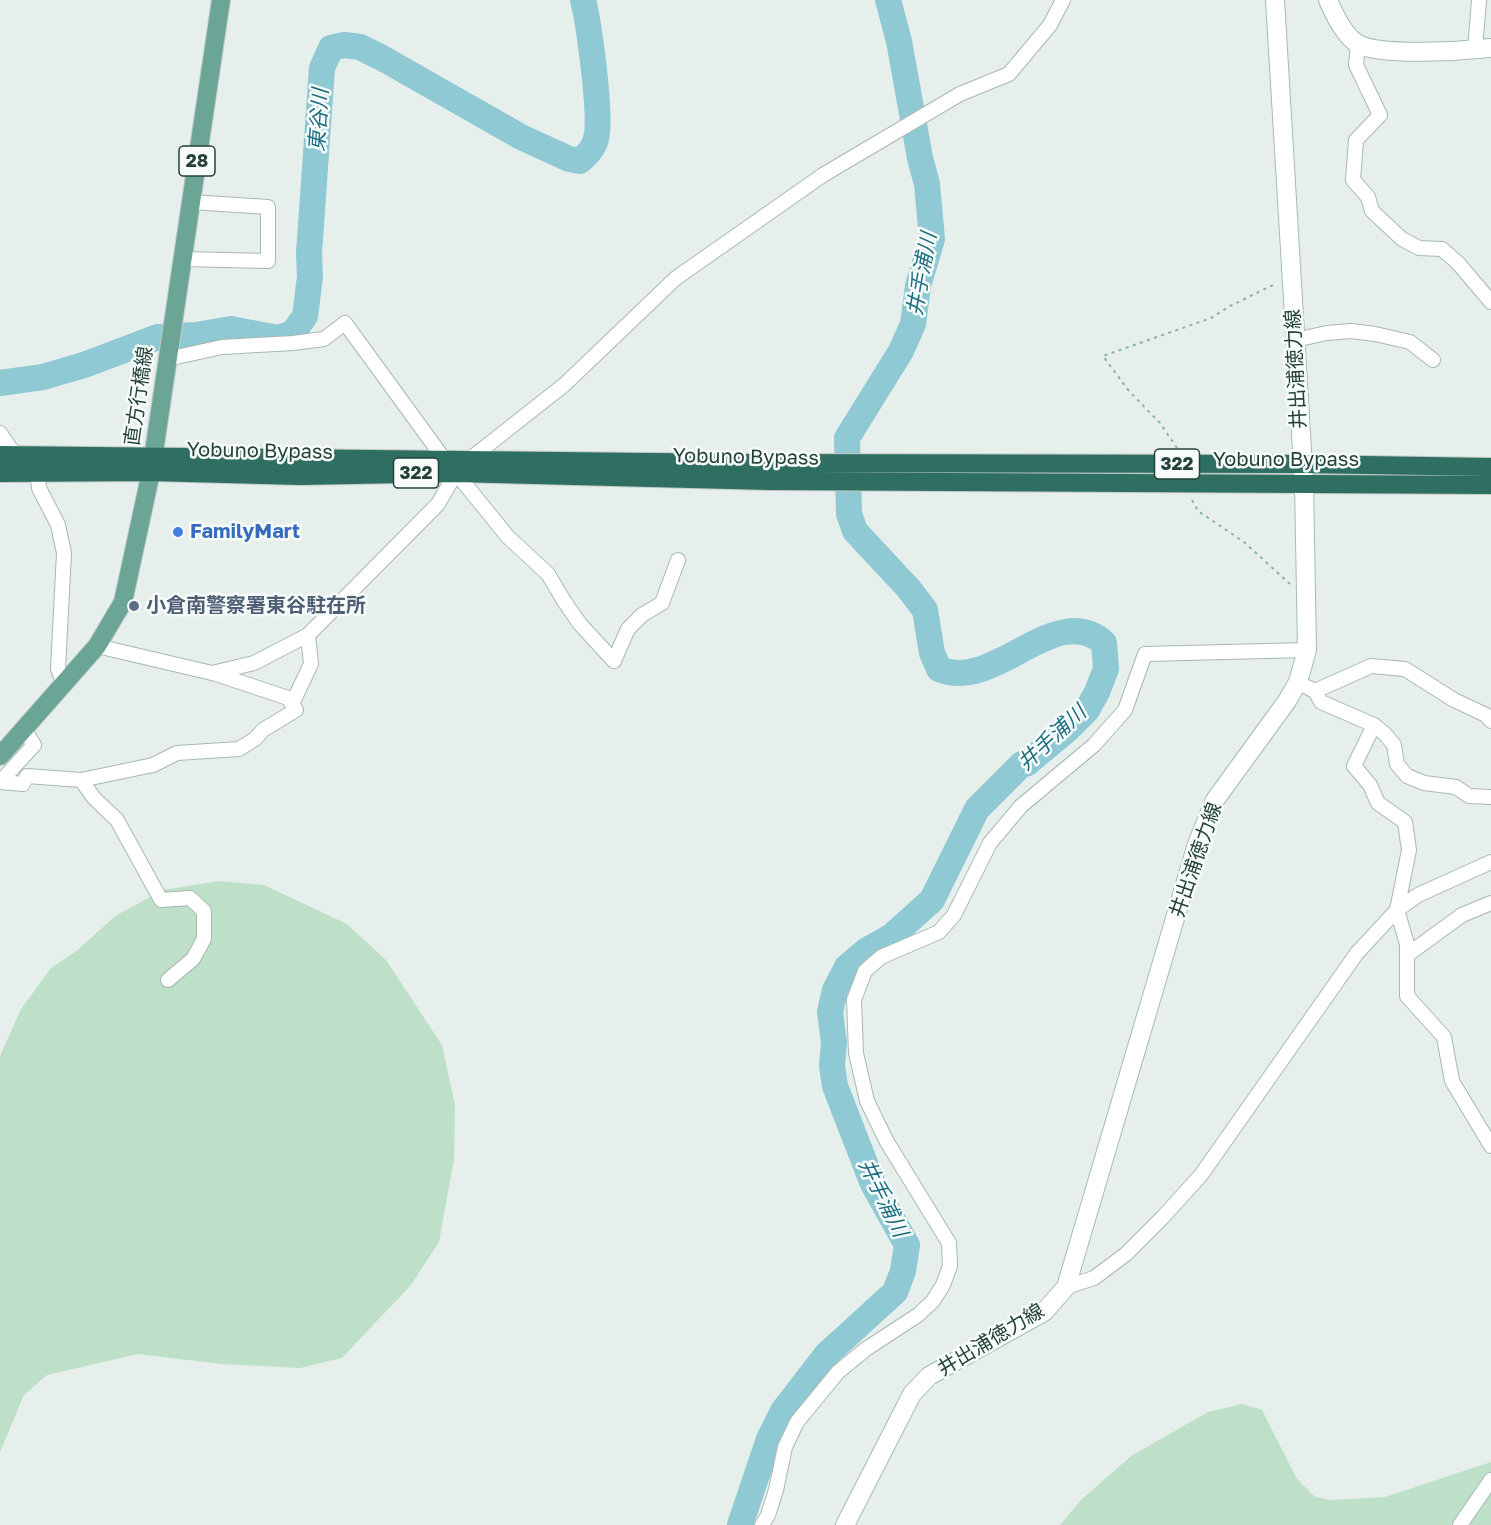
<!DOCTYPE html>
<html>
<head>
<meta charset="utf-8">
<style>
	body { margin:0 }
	canvas { display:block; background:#e6efeb }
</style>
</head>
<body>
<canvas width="1491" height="1525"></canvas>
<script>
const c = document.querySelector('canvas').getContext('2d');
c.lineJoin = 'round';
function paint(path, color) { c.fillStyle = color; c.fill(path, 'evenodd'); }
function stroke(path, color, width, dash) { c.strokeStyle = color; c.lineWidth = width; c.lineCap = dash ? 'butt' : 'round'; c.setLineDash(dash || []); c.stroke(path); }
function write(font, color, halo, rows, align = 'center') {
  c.font = font + ' "Golos Text","Noto Sans JP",sans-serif'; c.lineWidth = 5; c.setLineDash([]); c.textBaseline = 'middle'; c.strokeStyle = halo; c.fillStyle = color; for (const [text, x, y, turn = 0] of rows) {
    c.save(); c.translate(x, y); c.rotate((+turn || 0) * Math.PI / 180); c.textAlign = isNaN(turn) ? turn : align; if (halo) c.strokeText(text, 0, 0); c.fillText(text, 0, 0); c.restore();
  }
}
paint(new Path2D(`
	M219,881l45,4 83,39 39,36 56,85 13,60 -1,55 -15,82 -28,43 -69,73 -42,10 -79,-4 -83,-10 -91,21 -23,20 -24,57v-396l21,-47 30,-41 28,-19 36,-33 48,-26z
	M1242,1404l20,6 35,69 18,18 16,3 54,-3 106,-35v63h-431l22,-26 49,-43 77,-44z`), '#bfe0c8');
stroke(new Path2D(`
	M0,383l43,-6 41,-12 74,-28 38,-2 35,-6 47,9 15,-5 12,-17 5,-39 -1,-24 13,-185 9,-20 13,-3 16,2 24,12 137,78 48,22 11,2c8,-7 13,-12 16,-22 6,-22 -7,-115 -13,-139
	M740,1525l29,-86 14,-28 44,-57 68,-62 8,-21 4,-26 -34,-61 -38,-98 -3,-20 2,-24 -4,-30 5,-22 12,-23 20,-17 25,-14 40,-36 45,-91 45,-45h4l41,-34 20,-20 10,-18 9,-23 -2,-26c-49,-44 -109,50 -165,26l-7,-16 -7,-43 -16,-21 -54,-58 -6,-17 -2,-76 54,-87 12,-27 5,-38 14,-47 -5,-55 -7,-26 -21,-117 -11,-41`), '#8ec9d4', 26);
const street = new Path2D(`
	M1358,45l-2,20 24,50 -24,25 -3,40 15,17 4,14 30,28 17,9 23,1 16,14 33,39
	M1475,50l4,-50
	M182,259l86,2v-54l-77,-5
	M1295,340l32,-7 24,-2 24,3 35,8 23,18
	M167,359l55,-12 71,-4 31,-4 21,-16 99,136
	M0,433l15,22
	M37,472l2,16 19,37 6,28 -6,116 6,15
	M456,473l52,64 40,37 16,27 16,23 34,37 14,-32 14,-14 20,-12 16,-43
	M97,646l115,27 42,-10 54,-28 130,-131 18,-31 14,-14 94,-74 112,-107 147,-103 137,-81 49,-20 41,-49 13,-25
	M1307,687l8,4 56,-25 34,3 49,31 32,15 5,6
	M1315,691l6,11 53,23 11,9 9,11 3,19 10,12 17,7 32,4 13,9 22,1
	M292,704l19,-40 -3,-29
	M1374,725l-20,41 16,19 8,18 27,19 4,28 -12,60 10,34v52l37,41 8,44 39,65
	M81,780l72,-15 24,-12 62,-4 16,-10 8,-9 33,-20 -8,-12 -75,-25
	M0,782l23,2 4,-8 54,4 13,18 23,22 44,80 29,-2 14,13v28l-11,20 -25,21
	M0,782l34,-37 -10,-16
	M1407,955l55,-40 29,-12
	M1066,1287l28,-9 32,-24 36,-36 39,-43 156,-222 40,-43 21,-15 73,-33
	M762,1525l6,-10 8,-25 9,-43 12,-25 41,-50 28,-23 52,-34 15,-14 10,-16 7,-19 -1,-23 -62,-101 -20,-41 -11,-48 -2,-53 11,-29 16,-14 58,-25 15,-17 36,-72 31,-37 73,-61 31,-35 20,-56 162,-4
	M1460,1525l31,-45`);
const secondary = new Path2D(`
	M1328,0c6,14 18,39 32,45 25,11 102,6 131,3
	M845,1525l67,-131 17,-18 115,-64 22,-25 131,-443 18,-44 72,-99 11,-19 9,-32 -3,-167 -29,-483`);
const primary = new Path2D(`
	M0,756l97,-110 26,-44 28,-130 70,-472`);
const highway = new Path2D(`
	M0,455l742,8 560,1 189,3
	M0,473l151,-1 149,4 156,-3 314,8 721,4`);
stroke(street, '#a8b8b2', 16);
stroke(secondary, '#a4bbb3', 20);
stroke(primary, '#c2cac8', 20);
stroke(highway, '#c2cac8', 20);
stroke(new Path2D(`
	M1177,448l-17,-25 -31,-32 -26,-35 108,-38 19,-12 45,-22
	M1192,500l6,11 46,31 46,42`), '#86b3a5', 2, [3, 4.5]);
stroke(street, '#fff', 14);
stroke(secondary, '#fff', 18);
stroke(primary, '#6aa596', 18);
stroke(highway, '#2f6f62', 18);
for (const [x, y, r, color] of [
	[178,532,6,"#3f7fe0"],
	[134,606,6,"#5c6f8a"]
]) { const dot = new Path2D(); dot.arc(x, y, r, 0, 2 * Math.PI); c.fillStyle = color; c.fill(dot); stroke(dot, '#f7fbf9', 2); }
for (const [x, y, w] of [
	[197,161,36],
	[1177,464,45],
	[416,473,45]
]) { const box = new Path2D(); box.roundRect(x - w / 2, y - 15, w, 30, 4.5); c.fillStyle = '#f7fbf9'; c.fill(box); stroke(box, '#24423a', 1.5); }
write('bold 18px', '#24423a', null, [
	["28",197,161],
	["322",1177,464],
	["322",416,473]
]);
write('20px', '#24423a', '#f7fbf9', [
	["井出浦徳力線",1296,369,-93],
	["直方行橋線",139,396,-82],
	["Yobuno Bypass",260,451,1],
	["Yobuno Bypass",746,457,1],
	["Yobuno Bypass",1286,460],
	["井出浦徳力線",1196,860,-71],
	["井出浦徳力線",991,1340,-31]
]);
write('bold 20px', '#366cbe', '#f7fbf9', [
	["FamilyMart",190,532]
], 'left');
write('bold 20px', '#4e5e75', '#f7fbf9', [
	["小倉南警察署東谷駐在所",146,606]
], 'left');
write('italic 21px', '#1c6f80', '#f7fbf9', [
	["東谷川",319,120,-86],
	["井手浦川",922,274,-80],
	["井手浦川",1052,738,-43],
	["井手浦川",883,1198,64]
]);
</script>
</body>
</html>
